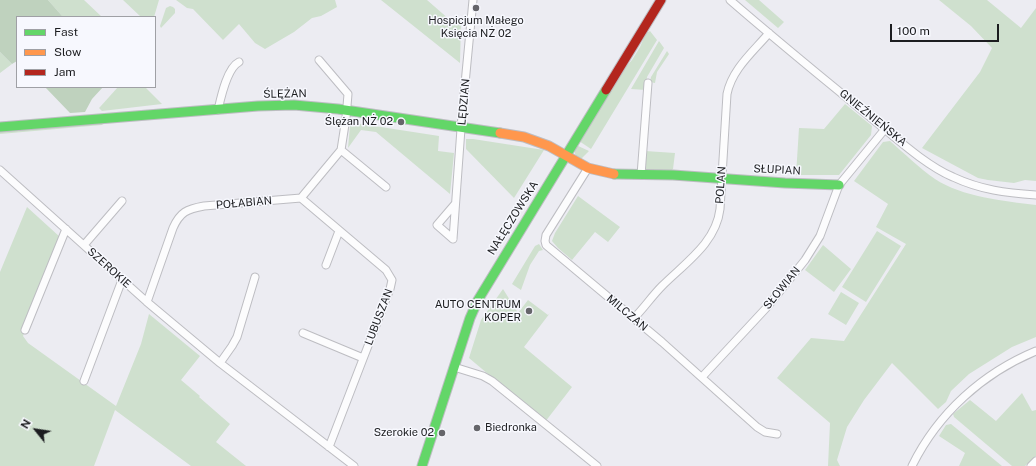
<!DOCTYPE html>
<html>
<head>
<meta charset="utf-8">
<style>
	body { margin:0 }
	#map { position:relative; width:1036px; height:466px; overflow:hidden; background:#ececf2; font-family:"Public Sans",sans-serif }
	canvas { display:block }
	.legend { position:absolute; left:16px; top:16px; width:140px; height:72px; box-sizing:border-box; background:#f7f8fe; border:1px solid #9fa0a5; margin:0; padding:5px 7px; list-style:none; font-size:12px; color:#1c1d20 }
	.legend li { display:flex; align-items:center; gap:8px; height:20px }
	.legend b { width:20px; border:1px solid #9fa0a5 }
	.north { position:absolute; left:16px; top:410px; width:40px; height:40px; -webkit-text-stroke:3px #f7f8fe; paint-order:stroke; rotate:300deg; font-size:11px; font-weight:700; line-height:16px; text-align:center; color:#1c1d20 }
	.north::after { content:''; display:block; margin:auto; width:14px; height:18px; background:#1c1d20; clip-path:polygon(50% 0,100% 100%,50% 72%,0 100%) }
	.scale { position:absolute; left:890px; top:24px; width:109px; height:18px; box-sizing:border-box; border:2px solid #1c1d20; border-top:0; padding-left:5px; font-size:12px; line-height:14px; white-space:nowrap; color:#1c1d20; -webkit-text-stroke:3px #f7f8fe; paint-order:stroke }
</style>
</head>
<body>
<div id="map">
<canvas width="1036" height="466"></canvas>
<ul class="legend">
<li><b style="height:5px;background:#63d668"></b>Fast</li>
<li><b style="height:5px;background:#ff974d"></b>Slow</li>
<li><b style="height:5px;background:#b3261e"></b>Jam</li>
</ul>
<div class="north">N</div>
<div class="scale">100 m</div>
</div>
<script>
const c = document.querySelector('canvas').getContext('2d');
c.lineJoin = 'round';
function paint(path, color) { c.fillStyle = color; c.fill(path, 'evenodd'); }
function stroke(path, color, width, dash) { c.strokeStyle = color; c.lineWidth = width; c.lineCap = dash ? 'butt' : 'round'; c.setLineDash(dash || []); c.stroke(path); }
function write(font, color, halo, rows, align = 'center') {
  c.font = font + ' "Public Sans",sans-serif'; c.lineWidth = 3; c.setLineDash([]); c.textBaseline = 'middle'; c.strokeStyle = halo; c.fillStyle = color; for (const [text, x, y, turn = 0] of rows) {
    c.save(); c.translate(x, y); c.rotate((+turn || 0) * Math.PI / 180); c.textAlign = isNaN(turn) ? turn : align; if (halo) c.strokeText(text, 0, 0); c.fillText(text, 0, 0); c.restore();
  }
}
paint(new Path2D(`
	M48,0h36l18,17h-39z
	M123,0h36l-5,17h-13z
	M176,0h159l2,7 -16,9 -9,2 -18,14 -29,17 -10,-6 -16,-19 -16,16 -30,-31 -6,-1z
	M381,0h46l23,20 11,1 -1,42z
	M745,0h14l25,22 -6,6z
	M939,0h48l34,28 15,-20v173l-11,-1 -11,3 -26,-3 -10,-2 -56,-30 58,-76 12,-24 -21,-22z
	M170,6l3,1 2,2v4l-14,15 -1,-2 6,-18z
	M650,31l7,9 -66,109 -12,-8 44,-71 9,-10 8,-13 6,-14z
	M659,41l5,7 -17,29 -1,13 -15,-1z
	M667,51l2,3 -12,18 -2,11 -5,-1 1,-5z
	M0,52l12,12 -12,9z
	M118,87h27l17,17 -60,7 -3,-3 1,-1z
	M845,104l27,22 -1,9 -32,40h-43l3,-47 25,1z
	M104,123l-2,2 -102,9v-3z
	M355,123l84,13 -1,15 16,2 -4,41 -74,-62 -15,-2 -13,18 2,-22z
	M466,139h7l71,11 -30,48 -48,-49z
	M890,141c15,13 29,27 45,38 27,18 69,22 101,26v132l-24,10 -43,27 -18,17 -5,11 -8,7 -46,-46 -28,37 -17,27 -10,33 3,6h-12l2,-43 -53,-45 34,-40 33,3 62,-97 -30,-17 12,-23 -34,-23 29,-39z
	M576,145l13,6 -9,9c-6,-4 -6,-9 -4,-15z
	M645,151l30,2 -2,16 -2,2 -26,1z
	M578,196l42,31 -12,15 -13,-10 -23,28 -14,-12 -6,-7 3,-8z
	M27,207l33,30 -37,99 5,7 88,63 25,-62 8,-30 51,42 -19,24 19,16 -1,1 31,27 -14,18 30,24h-55l-76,-56 -21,56h-94v-194z
	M877,231l24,15 -35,56 -24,-15z
	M539,244l4,6 -4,1 -9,14 -9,25 -9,-6 23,-38z
	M823,245l28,24 -17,23 -29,-22z
	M503,289l15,24 10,-13 20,15 2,-2 -26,34 48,40 -27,35 -76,-64 12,-38z
	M841,292l18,11 -13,22 -18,-11z
	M1022,393l10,18 4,-1v46l-11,10h-13l-58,-49 -1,-3 17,-14 26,21z
	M951,424l51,42h-43l6,-13 -26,-17 7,-11z`), '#cfe0ce');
paint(new Path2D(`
	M0,0h48l15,17h-46v44l-5,3 -12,-12z
	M45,87h58l-11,12 -7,13 -15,1z`), '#bfd2be');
const street = new Path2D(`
	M730,0c46,40 93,78 140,117 25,20 55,48 83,60 28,13 53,16 83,18
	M218,110c3,-13 9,-42 21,-48
	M341,150l45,37
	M588,168l-42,67 -1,6 1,4 116,97 95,85 8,5 12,2
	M0,170l147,132 73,61 134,103
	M641,175l7,-92
	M301,198l85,72 6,10 -2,9 -61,158
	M453,239l9,-124 11,-115
	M453,239l-16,-14 18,-21
	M84,245l38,-44
	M326,265l13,-34
	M147,302l26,-74c7,-16 14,-19 31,-22l97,-8 40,-48 5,-32 2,-24 -29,-34
	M634,318c10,-10 18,-22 28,-32 23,-23 54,-43 58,-77l7,-115c5,-25 26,-42 42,-61
	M25,330l41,-101
	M303,333l60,25
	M220,363l12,-17 5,-9 18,-60
	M454,367l29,9 9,5 105,85
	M702,377l66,-71 37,-46 15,-24 19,-51 46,-56
	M84,381l38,-101
	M912,466c26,-53 71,-93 124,-115
	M1031,466l5,-5`);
const fast = new Path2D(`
	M0,127l258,-21 36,-1 44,4 162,24
	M614,174l59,1 112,8 54,2
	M422,466l48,-148 8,-18 128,-210`);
const slow = new Path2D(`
	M500,133l24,4 25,9 39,22 26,6`);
const jam = new Path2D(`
	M606,90l55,-90`);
stroke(street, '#bdbdc2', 9);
stroke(fast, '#bdbdc2', 11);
stroke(slow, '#bdbdc2', 11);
stroke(jam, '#bdbdc2', 11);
stroke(street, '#fcfcfd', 7);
stroke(fast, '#63d668', 9);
stroke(slow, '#ff974d', 9);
stroke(jam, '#b3261e', 9);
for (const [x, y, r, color] of [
	[476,8,4,"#65656a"],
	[401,122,4,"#65656a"],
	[529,311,4,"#65656a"],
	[477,428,4,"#65656a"],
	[442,433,4,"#65656a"]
]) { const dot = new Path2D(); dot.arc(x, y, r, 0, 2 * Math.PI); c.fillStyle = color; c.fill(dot); stroke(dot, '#f7f8fe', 1.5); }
write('11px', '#1c1d20', '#f7f8fe', [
	["Hospicjum Małego",476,21,"center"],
	["Księcia NŻ 02",476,34,"center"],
	["Ślężan NŻ 02",393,122],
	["AUTO CENTRUM",521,305],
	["KOPER",521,318],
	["Biedronka",485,428,"left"],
	["Szerokie 02",434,433]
], 'right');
write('11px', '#1c1d20', '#f7f8fe', [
	["ŚLĘŻAN",285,94,-1],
	["LĘDZIAN",464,102,-85],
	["GNIEŹNIEŃSKA",873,118,39],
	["SŁUPIAN",777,170,3],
	["POLAN",721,185,-86],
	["POŁABIAN",244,203,-5],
	["NAŁĘCZOWSKA",513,218,-58],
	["SZEROKIE",109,268,42],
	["SŁOWIAN",782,288,-51],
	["MILCZAN",627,313,40],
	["LUBUSZAN",379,317,-69]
]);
</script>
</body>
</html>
